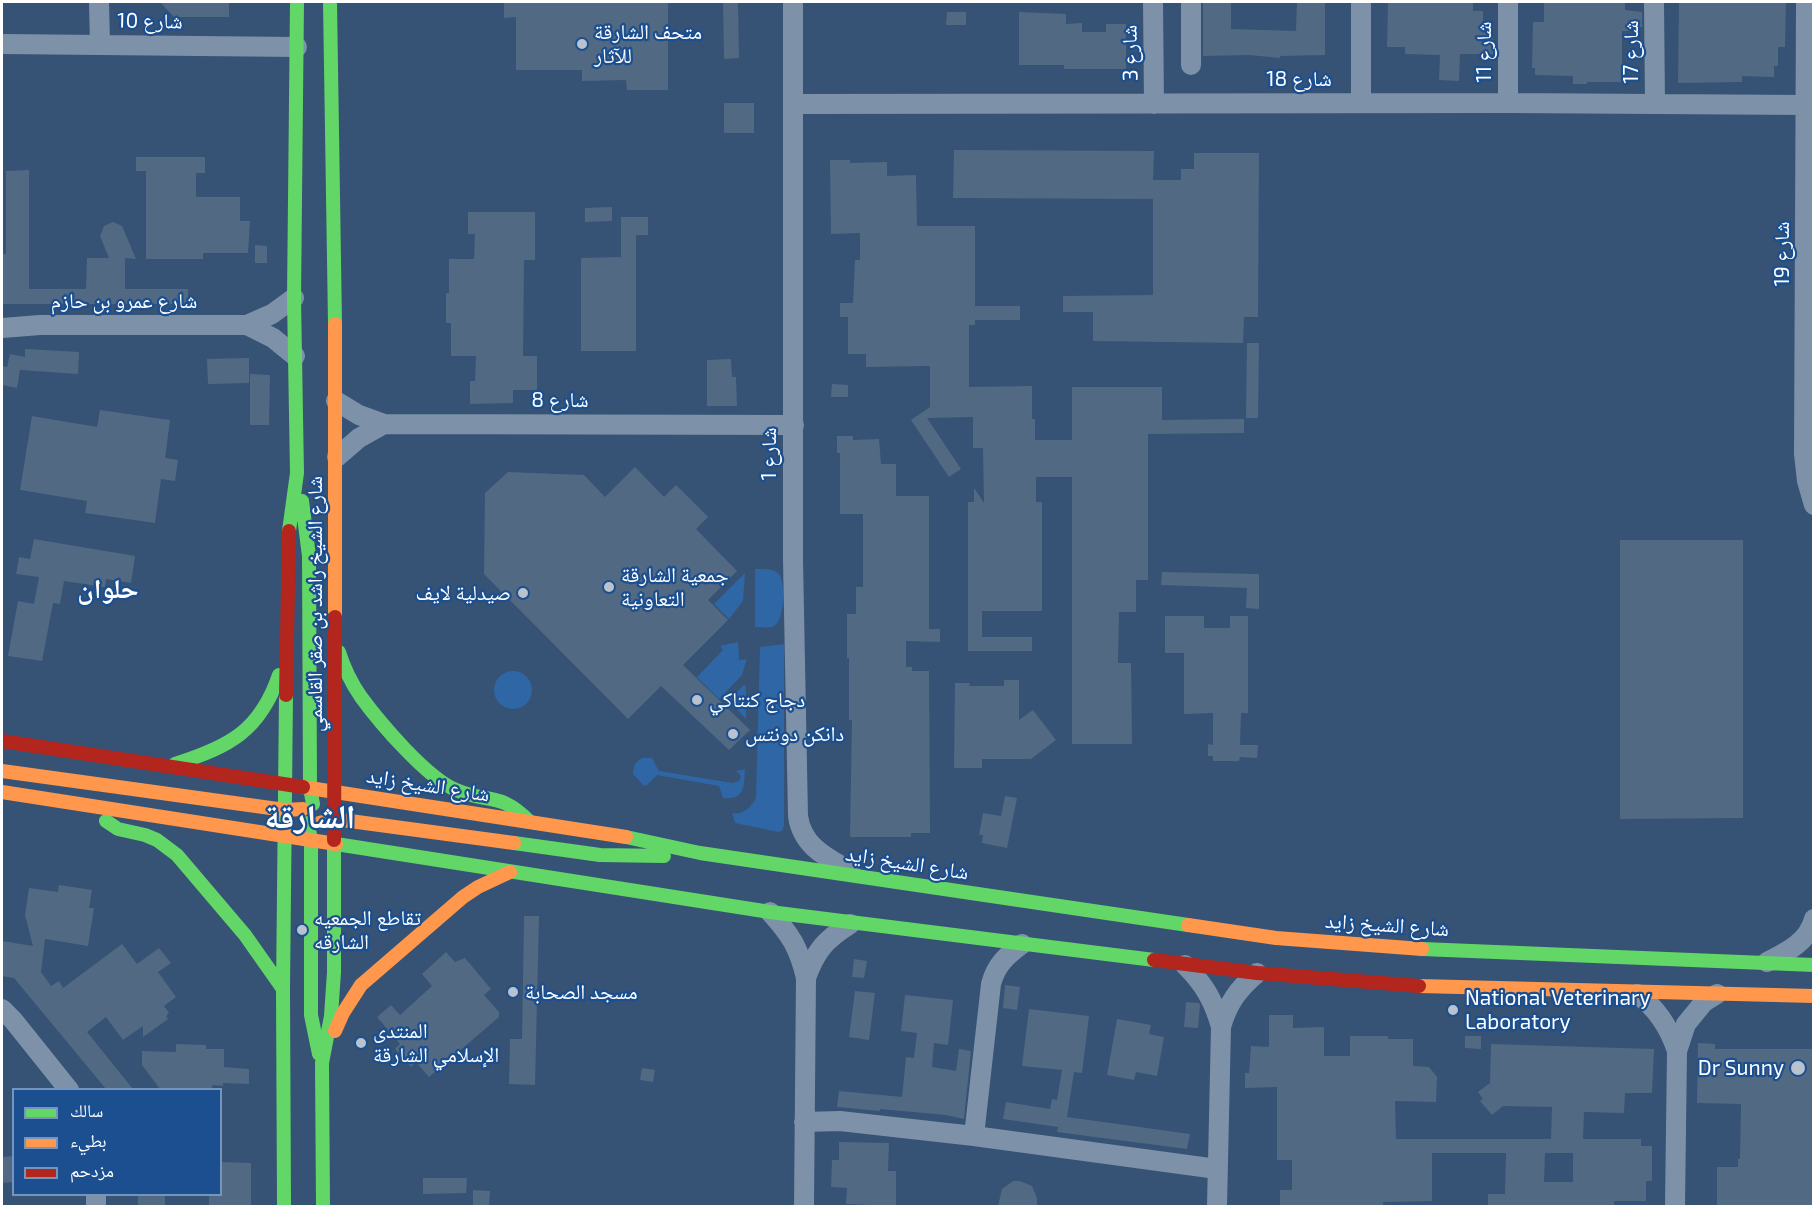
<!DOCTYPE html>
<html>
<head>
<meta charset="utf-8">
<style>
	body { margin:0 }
	#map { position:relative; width:1815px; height:1208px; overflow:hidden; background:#365274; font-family:"Exo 2","Noto Naskh Arabic",sans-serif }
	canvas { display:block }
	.frame { position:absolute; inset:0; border:3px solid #fff; pointer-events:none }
	.legend { position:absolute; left:12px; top:1088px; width:210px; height:108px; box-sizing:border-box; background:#1b4f8f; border:2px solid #7695bc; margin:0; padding:8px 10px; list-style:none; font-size:18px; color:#fff }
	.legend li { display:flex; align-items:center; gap:12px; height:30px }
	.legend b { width:30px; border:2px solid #7695bc }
</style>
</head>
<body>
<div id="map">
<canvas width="1815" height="1208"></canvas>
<div class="frame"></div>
<ul class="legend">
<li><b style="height:8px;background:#63d668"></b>سالك</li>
<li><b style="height:8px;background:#ff974d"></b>بطيء</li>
<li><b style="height:8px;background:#b3261e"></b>مزدحم</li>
</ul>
</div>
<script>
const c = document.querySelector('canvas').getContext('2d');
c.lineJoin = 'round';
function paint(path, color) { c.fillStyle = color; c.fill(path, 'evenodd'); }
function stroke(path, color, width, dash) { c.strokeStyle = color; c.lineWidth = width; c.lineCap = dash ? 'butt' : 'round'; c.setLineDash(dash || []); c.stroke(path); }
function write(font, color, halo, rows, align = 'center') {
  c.font = font + ' "Exo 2","Noto Naskh Arabic",sans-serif'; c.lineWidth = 4.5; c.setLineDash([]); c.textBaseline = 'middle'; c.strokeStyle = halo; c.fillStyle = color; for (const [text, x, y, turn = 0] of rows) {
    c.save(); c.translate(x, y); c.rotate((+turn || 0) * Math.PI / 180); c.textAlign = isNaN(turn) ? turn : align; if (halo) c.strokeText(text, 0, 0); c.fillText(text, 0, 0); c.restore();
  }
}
paint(new Path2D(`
	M755,569c8,0 17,-1 23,4 8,7 7,47 -4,53 -5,3 -13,1 -19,1z
	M745,573l-2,28 -14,18 -15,-15z
	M738,642l1,18 8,-1 -5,16 -23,24 -22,-22 26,-27 -3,-4z
	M784,644v182l-2,5 -4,1 -43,-9 -3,-10c12,2 19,-6 24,-15l4,-151z
	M494 690a19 19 0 1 1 38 0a19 19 0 1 1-38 0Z
	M744,685l2,2v32l-18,-19z
	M642,758h10l7,13 74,12 6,-2 2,-5 -5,-5 9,-2c-1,18 0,31 -22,29l-4,-12 -62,-11 -10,10 -3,1 -11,-12c0,-8 2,-12 9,-16z`), '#2f66a5');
paint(new Path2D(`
	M160,2h69v15h-55z
	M504,2h164v88h-41l-1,-10 -44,1v-11h-66v-53l-12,1z
	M723,2h15l1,56 -15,1z
	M1203,2h28v27l65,2 1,-29h28v53l-45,1v2l-31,-3 -46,1z
	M1388,2h85v9h10v11l10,1v31h-33l-1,27 -20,-1 1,-25 -35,-1v-7h-18z
	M1544,2h81v8l17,2v15h-12v4h-8v51h-35v2h-14v-8l-38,-1v-7h-3l1,-46h11z
	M1679,2h107l-1,45h-7v19h-4v11l-32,-1v6l-64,1z
	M947,12h19v13h-20z
	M1019,12l47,2v10l16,-1v9h24v-8h20v45h-62v-4h-45z
	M724,103h30v30h-30z
	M954,150l200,1 -1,29h28v-11h13v-16h65l-1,164h-14l-1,26 -150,-2v-29h-30v-16l90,-1v-96l-200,-1z
	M136,157h69v16h-9v24h44v24h10l-2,32h-45v6h-57v-88h-10z
	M830,160h20v3l37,-1v14l29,-1 1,51h58v80h45v14h-45v5h-6v62l63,-1v33h3v21h37v-53h90v33l82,-1v14l-96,1v146h-12v32h-17l-1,51h13l1,81h-60v-267h-36v25h6v109h-60v26h50v14h-64v-149h6v-14l10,15 -1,-55h-10v-31l-46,1 34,51 -12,8 -38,-57 19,-13v-41l-64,1v-13h-18v-37h-8v-14h13l2,-43h5v-27l-29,1z
	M29,170v119h57l1,-31h22l-9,-22 4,-10 9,-4 9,4 14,33 -11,-1v31h63v15h-186v-50h4v-83z
	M612,207v14l-27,1v-14z
	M468,212h67v48h-11l-1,96h14v34h-24v13l-43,1v-23h5l1,-25h-25v-33h-5v-30h3v-34h25l1,-25h-7z
	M621,217h27v18h-12v116h-55v-93l40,-1z
	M255,245l12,1v17h-12z
	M1247,343h12l-1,75h-12z
	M25,349l54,3 -1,22 -58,-4 -3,18 -15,-3v-19l5,1 3,-13 15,3z
	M249,358v25l-41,1 -1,-25z
	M731,359l1,18h4l1,29h-30v-46z
	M250,374l20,1 -1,50h-19z
	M832,384l16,1v12h-17z
	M100,410l70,10 -5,38 13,2 -3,21 -14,-2 -6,44 -70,-10 2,-12 -67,-11 12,-74 65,11z
	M837,436h16v4l26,-1 2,25h15v32h33v133h11v13l-34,-1v26h6v4h17l1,162h-19v4h-61l2,-117h-3v-62h-2v-44h9v-27h7v-73h-23v-61h-3z
	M635,467l29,30 12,-12 32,32 -12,12 41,42 -29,29 20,20 -45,45 67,65 -21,20 -68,-64 -33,33 -144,-145 1,-81 23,-21 76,3 21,22z
	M34,539l101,17 -4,27 -25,-4 -1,8 -41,-6 -4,23 -7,-1 -11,58 -34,-5 10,-55 16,3 5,-27 -23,-3 3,-17 11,2z
	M1620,540h123v278l-123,1z
	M1162,572l97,2v35l-13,-1 1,-20 -86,-3z
	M1165,616h39v12h26v-12h18v97h-7l-1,32h18l-1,13 -17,-1 -1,4h-26v-5h-5v-12l5,1v-32l-29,1v-61h-19z
	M1004,680h15v40l14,-10 23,30 -25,19h-49v9h-28l1,-85h15l-1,3h35z
	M1005,796l12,2 -10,50 -25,-5 1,-8h-4l4,-22 18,3z
	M59,885l33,5 -3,18h5l-6,38 -43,-7 -4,33 10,14 8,-5 4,7 59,-44 15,20 22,-16 12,15 -13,9 18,25 -12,9 5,7 -3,3 2,3 -25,18v-11l-20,14 -17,-23 -19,15 46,57h-27l-92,-111 -12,-2v-35l31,5 -8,-31 4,-27 29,4z
	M524,916h15l-4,169 -26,-1 1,-45h12z
	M446,952l9,10 10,-4 26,31 -7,6 15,17v5l-70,60 -13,-15 -5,5 -16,-18 5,-5 -23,-27 14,-12 9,10 32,-29 -10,-12z
	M854,959l13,2 -3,17 -12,-1z
	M1005,985l15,2 -3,23 -14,-2z
	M855,991l20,2 -6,47 -20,-3z
	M905,995l48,5 -5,45 -14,-2 -2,24 24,4 3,-22 12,2 -7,68 -18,-4 -66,-6v2l-43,-4 2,-16 63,6 4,-40 8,1 3,-25 -16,-2z
	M1186,1002l13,1 1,2 -2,23 -14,-1z
	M1029,1009l60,7 -7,57 -8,-1 -7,45 123,17 -3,15 -130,-17 1,-5 -55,-8 3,-17 44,7 2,-10 5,1 5,-30 -40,-4z
	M1269,1015h24v13l31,-1v29h26v-20h38v3h25v27l16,1 8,10 -1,25 -41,-1 1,38h155l1,-32 -49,-1 -11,9 -12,-14 3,-2 -5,-7 12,-9 1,-39 163,5 -2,44h-27l-1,20 -40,-1 -1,27h58v7h11v35h-6v20h-32v5h-126v-12h17l1,-41h-74v48l-49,1v4l-103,-1v-15h12v-30h-15v-73l-32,1v-15h4l2,-27 18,1zM1545,1153h28v29h-29z
	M1117,1019l34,6 -2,9 15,3 -7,39 -21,-4 -2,8 -27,-5z
	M1465,1036h16v13l-16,-1z
	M1698,1043l17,1v5h99l-1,156 -96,1v-39h21v-8h2l1,-55 -44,-1z
	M176,1044l30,1v4h18v18l25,2v15l-26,-1v3l-11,-1v4h-52l-18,-24v-14l34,1z
	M642,1068l13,2 -2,12 -13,-2z
	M839,1142l50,1 -1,28h8v35l-50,-2 1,-16 -16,-1 1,-27h7z
	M14,1156v26l-12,1v-26z
	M220,1162l31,1v43h-42v-12h11z
	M423,1178h44l-1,15 -43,1z
	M1013,1181h7l12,5 5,12v8h-39l4,-17z
	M473,1190l17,1 -1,15h-16z
	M138,1194h27v12h-27z`), '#526984');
stroke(new Path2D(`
	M99,2l1,43
	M793,2v558l5,256c4,30 28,41 52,55
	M1153,2l1,102
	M1191,2v63
	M1654,2l1,101
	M1806,2l-2,452 3,27 7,24
	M2,44l295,3
	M1361,103v-101
	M1508,103v-101
	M793,104l715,-1 297,2
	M247,325l26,13 22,18
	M2,328l38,-3h207l25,-11 22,-16
	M336,401l23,14 25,9
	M337,457l22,-19 25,-14 410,1
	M770,912c21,23 29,36 36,66l-2,228
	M1767,962c20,-10 41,-20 47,-43
	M1185,965c19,19 29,36 36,62
	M806,978c10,-28 19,-38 44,-54
	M1637,994c20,14 32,33 40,57
	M2,1009l11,11 56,70
	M804,1122l36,-1 134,15 243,33
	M974,1136l17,-152c5,-19 15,-28 31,-40
	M96,1206v-12
	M1217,1206l4,-179c7,-24 17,-38 36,-54
	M1675,1206l2,-155 9,-27 18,-22 13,-8`), '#7d92a8', 20);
stroke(new Path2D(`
	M330,2l5,322
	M302,501l7,55 1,232 3,16
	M289,531l8,-58 -3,-175 3,-296
	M339,652c5,16 13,32 22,45 19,26 66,81 95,93 33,14 44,1 74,32
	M175,764c54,-17 85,-33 104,-89
	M106,821l12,8 27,6 12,5 20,15 68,80 38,54
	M308,823l3,18v174l8,39
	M626,837l74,16 488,72
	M514,843l86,12 64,1
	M336,844l434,68 384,48
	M1422,949l392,16
	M284,1206l-1,-217 3,-294
	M323,1206l-1,-143 9,-47 3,-44v-132`), '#63d668', 14);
stroke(new Path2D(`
	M335,324v293
	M2,771l283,39 18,-1
	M303,787l323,50
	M2,792l334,52
	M319,823l16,-4 179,24
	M1188,925l88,13 146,11
	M1419,986l395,10
	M335,1031l8,-18 18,-28 102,-88 15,-10 32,-15`), '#ff974d', 14);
stroke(new Path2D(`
	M286,695l3,-164
	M2,741l301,46
	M334,840l1,-223
	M1154,960l103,13 162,13`), '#b3261e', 14);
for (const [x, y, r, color] of [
	[582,44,6,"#b9c2ce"],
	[609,587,6,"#b9c2ce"],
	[523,593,6,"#b9c2ce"],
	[697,700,6,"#b9c2ce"],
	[733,734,6,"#b9c2ce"],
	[302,930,6,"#b9c2ce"],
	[513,992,6,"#b9c2ce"],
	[1453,1010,6,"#b9c2ce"],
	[361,1043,6,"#b9c2ce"],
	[1798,1068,8,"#b9c2ce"]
]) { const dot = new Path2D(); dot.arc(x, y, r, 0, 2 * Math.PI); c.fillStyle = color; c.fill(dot); stroke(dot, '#1b4f8f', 2); }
write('21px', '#fff', '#1b4f8f', [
	["شارع 10",150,21,1],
	["شارع 11",1484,52,-90],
	["شارع 17",1631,52,-90],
	["شارع 3",1130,53,-91],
	["شارع 18",1299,79],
	["شارع 19",1782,254,-90],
	["شارع عمرو بن حازم",124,301],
	["شارع 8",560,400],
	["شارع 1",769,454,-90],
	["شارع الشيخ راشد بن صقر القاسمي",315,604,-90],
	["شارع الشيخ زايد",428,785,9],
	["شارع الشيخ زايد",907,863,9],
	["شارع الشيخ زايد",1387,925,4]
]);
write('21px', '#fff', '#1b4f8f', [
	["متحف الشارقة",594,32],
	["للآثار",594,56],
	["جمعية الشارقة",621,575],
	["التعاونية",621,599],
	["صيدلية لايف",511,593,"right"],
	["دجاج كنتاكي",709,700],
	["دانكن دونتس",745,734],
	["تقاطع الجمعيه",314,918],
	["الشارقه",314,942],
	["مسجد الصحابة",525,992],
	["National Veterinary",1465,998],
	["Laboratory",1465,1022],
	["المنتدى",373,1031],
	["الإسلامي الشارقة",373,1055],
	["Dr Sunny",1784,1068,"right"]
], 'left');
write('bold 27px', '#fff', '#1b4f8f', [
	["حلوان",108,589]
]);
write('bold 33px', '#fff', '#1b4f8f', [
	["الشارقة",310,817]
]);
</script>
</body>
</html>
